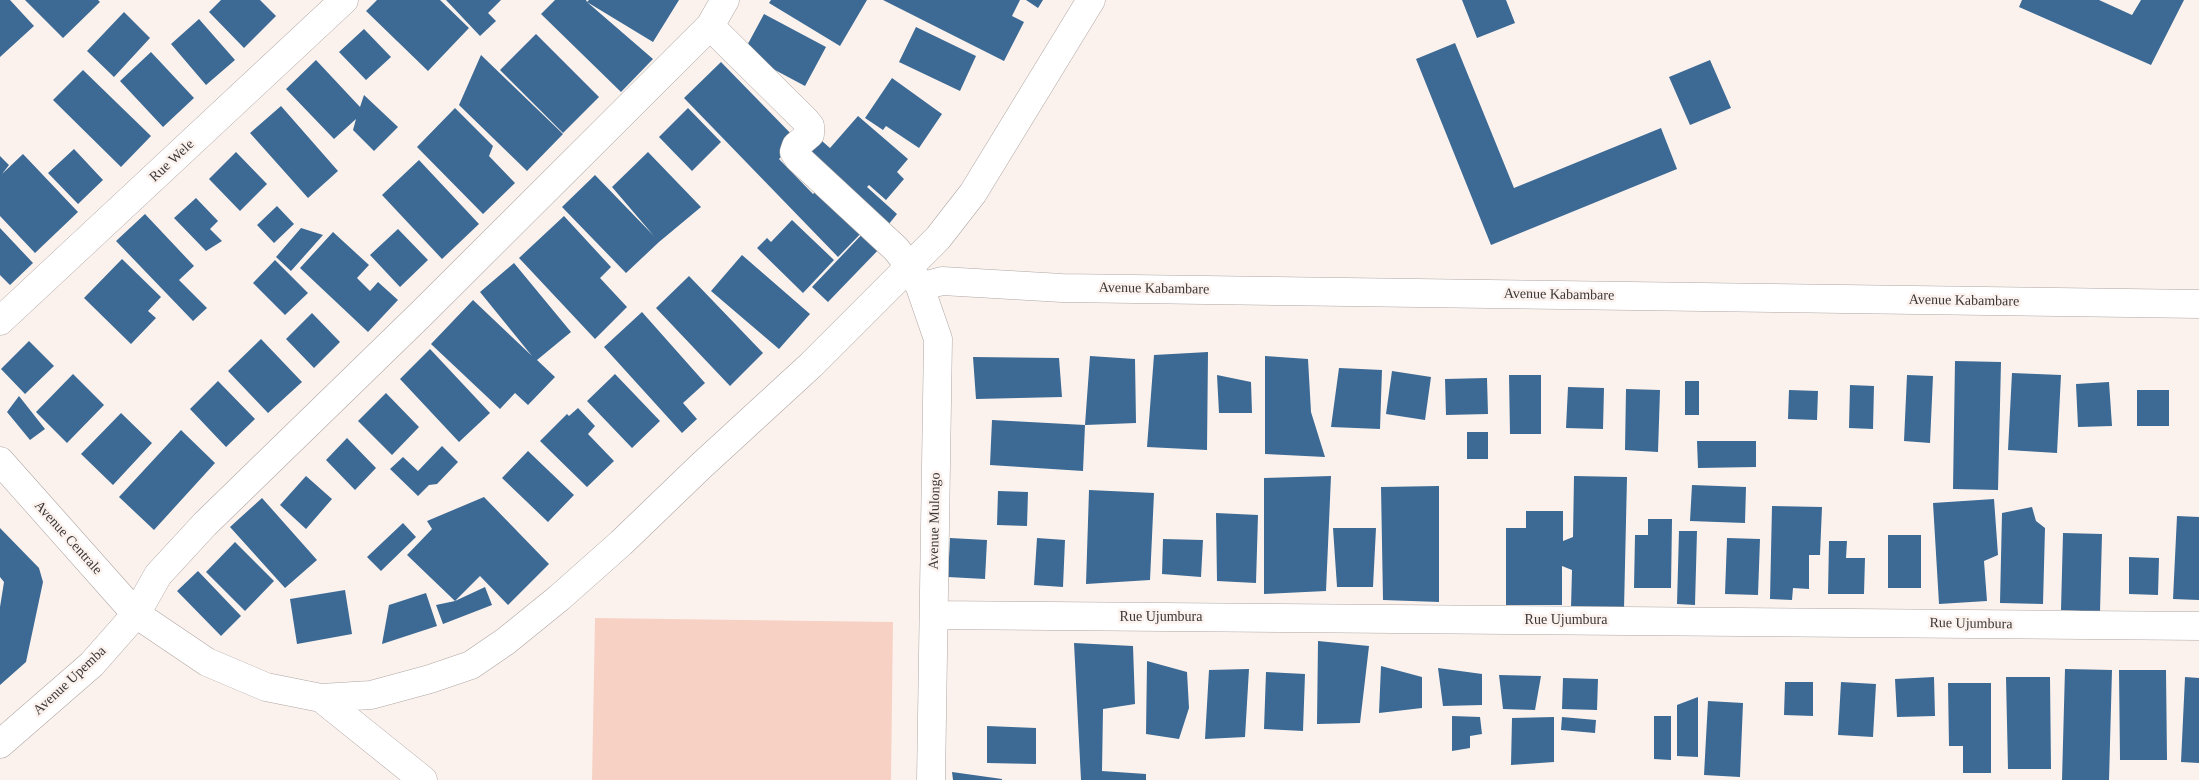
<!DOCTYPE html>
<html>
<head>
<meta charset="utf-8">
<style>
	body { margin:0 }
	canvas { display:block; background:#fbf2ee }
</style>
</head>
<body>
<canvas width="2199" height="780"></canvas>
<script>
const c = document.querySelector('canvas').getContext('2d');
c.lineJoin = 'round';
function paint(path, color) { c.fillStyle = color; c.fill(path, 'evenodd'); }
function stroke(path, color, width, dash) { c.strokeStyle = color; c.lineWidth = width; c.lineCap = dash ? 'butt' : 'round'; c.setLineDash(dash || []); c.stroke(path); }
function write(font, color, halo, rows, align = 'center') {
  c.font = font + ' Georgia,serif'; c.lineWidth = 5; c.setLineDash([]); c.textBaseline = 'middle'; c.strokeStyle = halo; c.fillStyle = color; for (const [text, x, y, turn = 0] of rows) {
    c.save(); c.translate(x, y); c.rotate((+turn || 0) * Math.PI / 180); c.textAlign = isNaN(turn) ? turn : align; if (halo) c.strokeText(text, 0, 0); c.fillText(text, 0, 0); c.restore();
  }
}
paint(new Path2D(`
	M595,618l298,4 -2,158h-299z`), '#f7d2c4');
paint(new Path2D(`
	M0,0h10l24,26 -34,31z
	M25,0h73l2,2 -37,36z
	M221,0h39l16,16 -32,32 -35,-36z
	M377,0h63l29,28 -41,43 -62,-60z
	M446,0h55l-13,13 8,8 -16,15z
	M555,0h31l1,2 2,-2h90l-26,42 -66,-40 66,57 -32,33 -80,-78z
	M771,0h96l-27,46 -71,-43z
	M883,0h137l-8,16 12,6 -20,39z
	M1026,0h17l-5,8z
	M1462,0h44l9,23 -38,15z
	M2022,0h77l33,15 9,-15h43l-33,65 -132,-58z
	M124,12l26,26 -36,39 -27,-26z
	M764,14l62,33 -21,39 -62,-33z
	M199,19l36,41 -29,25 -35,-41z
	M916,27l60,29 -16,35 -61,-29z
	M364,29l27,28 -25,23 -27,-28z
	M536,34l63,63 -36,36 -63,-63z
	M1455,43l59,145 147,-60 16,41 -186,76 -75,-186z
	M151,52l43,46 -31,29 -43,-46z
	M481,55l82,79 -36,37 -68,-66z
	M316,60l44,47 4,-12 34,32 -24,24 -21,-21 3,-11 -22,20 -48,-50z
	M1710,60l21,48 -41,17 -21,-48z
	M721,62l76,78 -18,19 34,35 9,-9 46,41 -30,31 -154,-159z
	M83,70l68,66 -30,31 -68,-67z
	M892,78l50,36 -23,34 -33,-22 -3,4 -18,-12z
	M281,106l57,65 -30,27 -58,-65z
	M455,108l38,38 -4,10 26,27 -32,31 -66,-67z
	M688,108l33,34 -29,29 -33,-34z
	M858,116l50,43 -11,13 7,7 -18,21 -17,-15 -2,2 30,27 -13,16 -87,-77 17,-19 16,14z
	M74,149l29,31 -25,24 -30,-31z
	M236,152l31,32 -27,27 -31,-32z
	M648,152l53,55 -42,35 -33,31 -64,-66 33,-32 59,61 -42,-49z
	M23,154l55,58 -43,41 -35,-37v-60l9,9 -7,9z
	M419,160l60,64 -37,35 -60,-64z
	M196,198l22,23 -8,8 12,12 -16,10 -32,-33z
	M277,206l17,18 -20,19 -17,-18z
	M145,214l49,52 -15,14 28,28 -14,13 -77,-80z
	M564,216l47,51 -11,11 27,29 -32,32 -76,-81z
	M792,220l42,40 -31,33 -46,-45 10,-10 4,4z
	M0,228l33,35 -23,22 -10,-10z
	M301,228l22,7 -32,36 -15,-14z
	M398,229l30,31 -28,27 -30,-32z
	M867,229l17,15 -56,58 -16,-15z
	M333,232l36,33 -12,13 13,13 8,-9 20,18 -30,32 -68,-64z
	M742,255l68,59 -31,35 -68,-58z
	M122,259l39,38 -13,14 8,7 -25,26 -47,-46z
	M275,260l33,33 -23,22 -32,-32z
	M514,263l57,69 -34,28 18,17 -27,28 -13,-12 -15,16 -69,-65 42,-44 59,56 -52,-64z
	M689,276l74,77 -33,33 -74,-78z
	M642,312l63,71 -22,20 14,16 -15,14 -78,-86z
	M312,313l28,29 -26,26 -28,-29z
	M261,339l41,43 -34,31 -40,-42z
	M29,341l25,25 -29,28 -24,-25z
	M430,349l60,64 -31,29 -59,-63z
	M1208,352l-1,98 -60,-3 7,-92z
	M1090,356l45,3 1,64 -51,2z
	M1265,356l43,3 3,53 14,45 -60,-3z
	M973,357l86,1 3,39 -86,2z
	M1955,361l46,1 -3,128 -45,-1z
	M1339,368l43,2 -2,59 -49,-2z
	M1392,371l39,6 -6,43 -39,-6z
	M2012,373l49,2 -4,78 -49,-3z
	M73,374l31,31 -37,38 -31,-31z
	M615,374l45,47 -28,27 -45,-47z
	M1217,375l34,7 1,31h-33z
	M1509,375h32v59h-31z
	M1907,375l26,1 -3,67 -26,-2z
	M1487,378l1,36 -42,1 -1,-36z
	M218,381l37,38 -29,28 -36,-38z
	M1685,381h14v34h-14z
	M2109,382l3,44 -34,1 -2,-43z
	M1850,385l24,1 -1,43 -24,-1z
	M1568,387l36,1 -1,41 -37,-1z
	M1626,389l34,1 -2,62 -33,-2z
	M1789,390l29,1 -1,29 -29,-1z
	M2137,390h32v36h-32z
	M386,393l33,34 -27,28 -34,-34z
	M19,396l26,33 -15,11 -23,-28z
	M578,408l17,18 -7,8 26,27 -27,26 -47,-46 27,-27 2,2z
	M121,413l31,30 -39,42 -32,-31z
	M992,420l93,5 -2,46 -93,-6z
	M181,430l34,33 -61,67 -35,-33z
	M1467,432h21v27h-21z
	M347,438l29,30 -21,22 -29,-30z
	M1697,441h59v26l-58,1z
	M442,446l16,16 -21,22 -8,1 -11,11 -28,-27 13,-12 15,14z
	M528,451l46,44 -26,27 -46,-44z
	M306,476l26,23 -26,30 -26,-24z
	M1331,476l-5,115 -62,3v-116z
	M1574,476l53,1 -3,132 -53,-1 1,-38 -10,-4v39h-56v-77h20v-17h37v30l10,-4z
	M1692,485l54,2 -1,36 -55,-2z
	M1439,486v116l-56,-2 -2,-113z
	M1089,490l65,3 -4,87 -64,4z
	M998,491l30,1 -1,34 -30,-1z
	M484,497l65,67 -41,41 -28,-29 -25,25 30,-14 7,18 -49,19 -7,-19 19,-4 -48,-46 25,-26 -5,-8z
	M262,498l55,62 -32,28 -55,-61z
	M1994,499l4,56 -14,6 3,40 -48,3 -6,-101z
	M1772,506l50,1 -2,48h-11v34l-16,-1 -1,12 -22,-1z
	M2032,507l4,14 9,7 -2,76 -43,-1 2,-90z
	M1216,513l42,2 -2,68 -39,-2z
	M2177,516l22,1v83l-26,-1z
	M1648,519h24l-1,69h-37l1,-53h13z
	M403,523l13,14 -35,34 -14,-14z
	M0,528l39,40 4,14 -17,80 -26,23v-78l4,-25 -4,-5z
	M1333,528h43l-3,59h-36z
	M1679,531h18l-2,74 -18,-1z
	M2063,533l39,1 -2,78 -39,-2z
	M1888,535h33v53h-33z
	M950,538l37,2 -2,39 -37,-2z
	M1037,538l28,2 -2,47 -29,-2z
	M1727,538l33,1 -2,56 -33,-1z
	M1163,539l40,1 -2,37 -39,-3z
	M1829,541h18l-1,17h19l-1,36h-36z
	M235,542l39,39 -29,30 -39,-39z
	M2129,557l30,1 -1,37 -29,-1z
	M198,571l43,45 -20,20 -44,-45z
	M345,590l7,44 -55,10 -7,-45z
	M426,593l11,33 -55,18 7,-39z
	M1318,641l51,5 -9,77 -43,1z
	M1074,643l59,3 2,58 -32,5 -1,62 44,3v6h-65z
	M1147,661l40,11 2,36 -10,31 -33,-5z
	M1381,666l41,11v31l-43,5z
	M1438,668l44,6v31l-39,1z
	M1249,669l-4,68 -40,2 4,-69z
	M2065,669l47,1 -3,110h-47z
	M2119,670h47l1,90h-47z
	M1266,672l39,2 -2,57 -39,-2z
	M1499,675l42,1 -6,34 -32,-1z
	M1934,677l1,39 -38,1 -2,-38z
	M2006,677h44l1,92h-43z
	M2185,677l14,1v85l-18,-1z
	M1563,678l35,1 -1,31 -35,-1z
	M1785,682h28v34l-29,-1z
	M1841,682l35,2 -3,53 -35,-2z
	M1948,683h43v90h-28v-27h-14z
	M1698,697v60l-21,-1v-51z
	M1708,701l35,2 -3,74 -36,-2z
	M1452,716l28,1 2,17 -12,2v12l-18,3z
	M1654,716h17v44l-17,-1z
	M1554,717v45l-43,3 1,-47z
	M1562,717l34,3 -1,13 -34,-3z
	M987,726l49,2v36l-49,-1z
	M952,772l50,7v1h-49z`), '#3c6a94');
const minor = new Path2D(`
	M710,26l95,94 5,6v8l-14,12 -2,6 4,6 98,91 14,18 10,20 18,52 -7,441
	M920,287l22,-6 120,7 1137,16
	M0,321l344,-321
	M0,461l136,153 71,48 59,25 55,11 50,-3 59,-16 41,-14 35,-24 53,-43 62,-55 80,-77 110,-101 127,-127 35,-45 118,-193
	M934,615l1265,11
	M321,698l102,82
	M0,744l92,-80 44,-50 22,-39 47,-51 217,-211 288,-287 15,-26`);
stroke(minor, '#afa6a3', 29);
stroke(minor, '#fff', 28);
write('14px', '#3b3736', '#fbf2ee', [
	["Rue Wele",172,161,-43],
	["Avenue Kabambare",1154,289,1],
	["Avenue Kabambare",1559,295,1],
	["Avenue Kabambare",1964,301,1],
	["Avenue Mulongo",935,521,-89],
	["Avenue Centrale",68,538,48],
	["Rue Ujumbura",1161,617],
	["Rue Ujumbura",1566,620],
	["Rue Ujumbura",1971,624,1],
	["Avenue Upemba",70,681,-43]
]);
</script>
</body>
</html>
